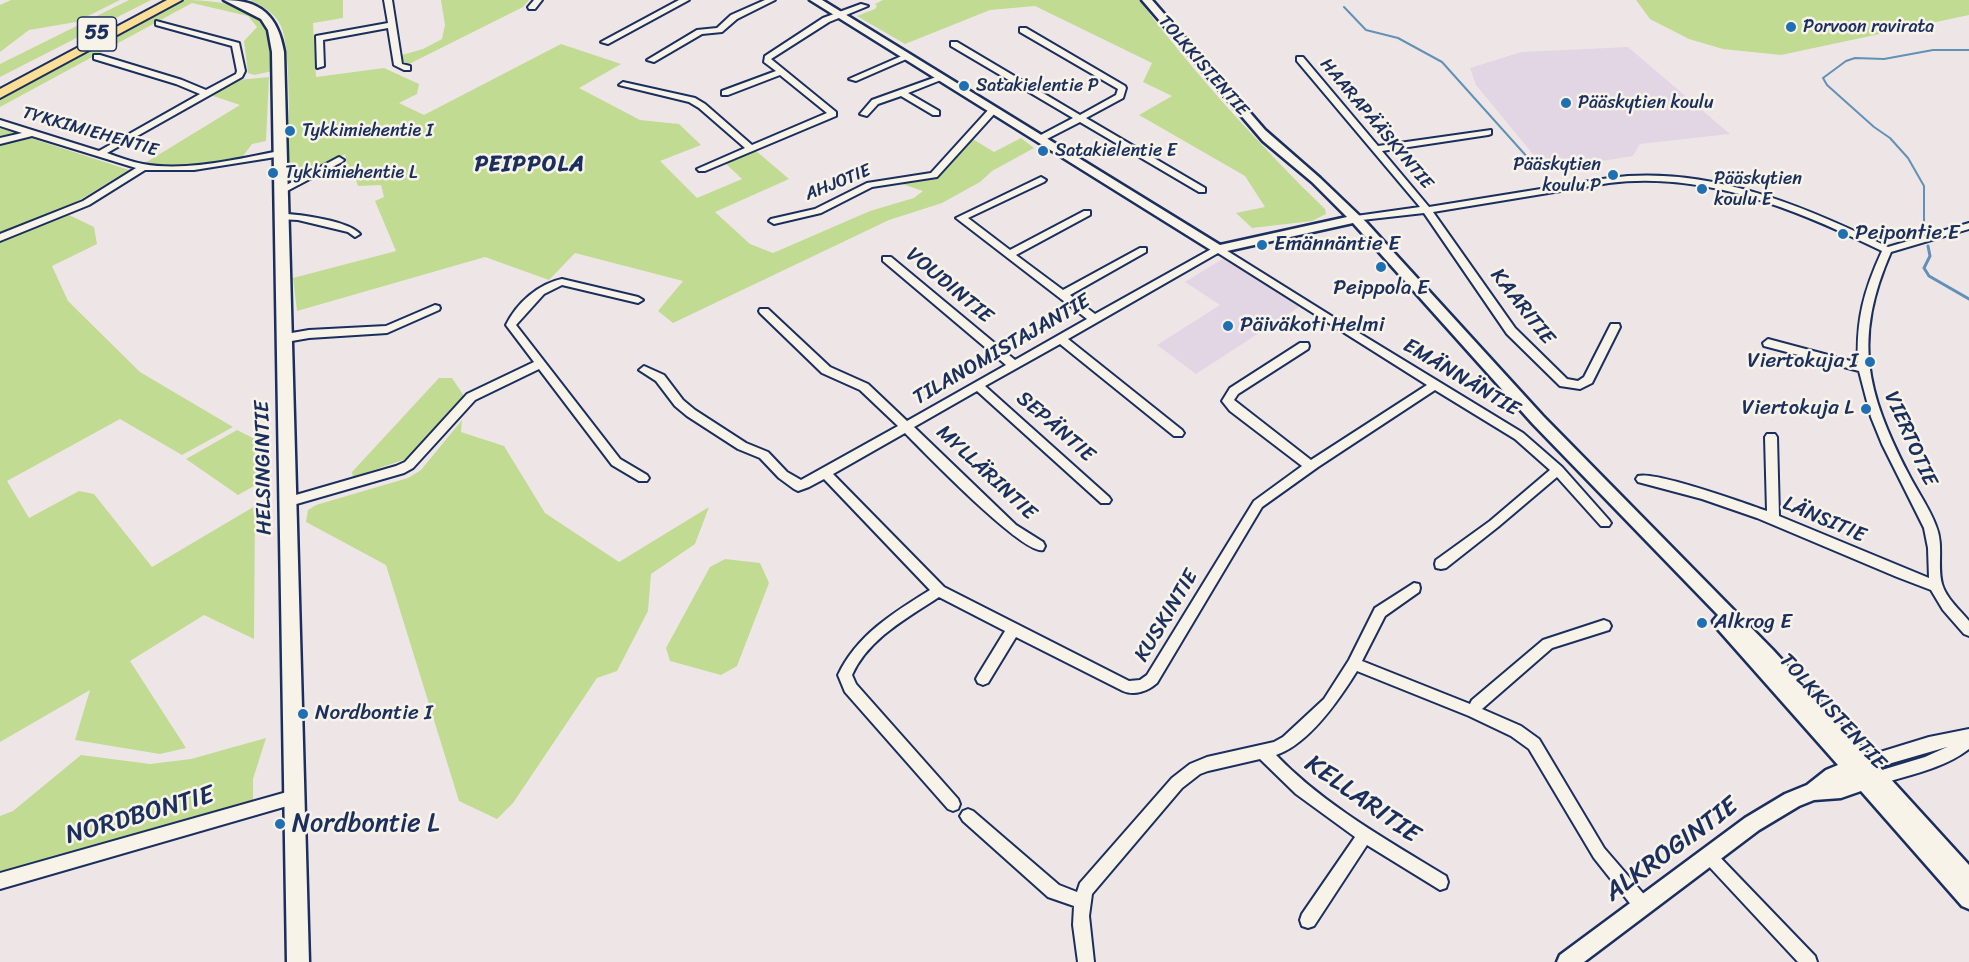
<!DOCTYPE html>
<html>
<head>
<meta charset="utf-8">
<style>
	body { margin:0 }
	canvas { display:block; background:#eee6e6 }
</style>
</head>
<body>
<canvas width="1969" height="962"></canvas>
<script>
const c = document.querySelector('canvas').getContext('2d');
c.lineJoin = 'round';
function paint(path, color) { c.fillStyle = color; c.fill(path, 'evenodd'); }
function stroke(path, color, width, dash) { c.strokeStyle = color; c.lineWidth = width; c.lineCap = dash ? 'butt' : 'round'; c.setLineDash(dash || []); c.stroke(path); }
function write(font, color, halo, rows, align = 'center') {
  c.font = font + ' Sriracha,sans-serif'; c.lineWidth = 5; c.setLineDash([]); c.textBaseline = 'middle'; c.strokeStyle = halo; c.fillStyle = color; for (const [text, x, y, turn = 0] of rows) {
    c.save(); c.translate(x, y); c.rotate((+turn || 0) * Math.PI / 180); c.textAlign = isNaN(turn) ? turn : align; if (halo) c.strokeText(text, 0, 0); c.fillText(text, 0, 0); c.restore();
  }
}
paint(new Path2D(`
	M1628,47l102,87 -90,10 -7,12 -87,14 -70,-85 -6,-17 51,-16z
	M1224,258l75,49 -103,67 -39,-29 63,-40 -35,-23z`), '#e3d6e4');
paint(new Path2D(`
	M11,0h109l-44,22 -47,8 -29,22v-47z
	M129,0h22l-151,77v-13z
	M185,0c22,0 76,4 84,29 4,13 3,29 4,42l-19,4 -6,-2 -4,-32 13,-14 -9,-11 -56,-13 -192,104v-9z
	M250,0h93v18l-30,5 3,54 68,-9 35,16 -2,10 -18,9 25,12 137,-71 60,20 -42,24 61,32 39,4 22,21 -41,16 37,37 45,-19 -17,-16 30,-13 34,29 -74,33 35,32 23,9 97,-42 44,-13 9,-7 -24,-8 31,-4 8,-4 33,-37 23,14 27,-14 13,10 -42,23 -12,11 -38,21 -53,17 -216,103 -15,-12 25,-30 -108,-28 -26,27 -64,-23 -188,54 -4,-33 103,-27 -21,-50 9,-4 -3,-12 -23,1 -3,-9 -7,-7 -3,-16 -58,31c2,-29 5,-136 -6,-159 -6,-13 -18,-20 -31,-26z
	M441,0h88l-6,7 -114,57 -6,-3 -1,-6 21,-6 19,-10 3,-14z
	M883,0h256c56,74 119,144 186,209l1,5 -14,7 -60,7 -16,-15 29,-6 -20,-31 -106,-61 33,-19 -29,-14 9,-19 -117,-57 -45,4 -85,34 -48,-28 18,-7 2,-3 -2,-2z
	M1636,0h333v15l-188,40 -58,-6 -34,-10 -39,-20z
	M269,77l-3,64 -14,3 -9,12c-31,7 -66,12 -98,7l95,-58 -30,-10 28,-15z
	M0,128l129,42 -56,34 -73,29z
	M67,214l27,13 3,17 -45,22 16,35 72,71 93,55 -51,28 -62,-36 -113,62 22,37 50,-27 15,3 58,73 103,-61 -1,133 -50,-24 -74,46 56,87 -26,6 -85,-14 15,-50 -90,52v-501z
	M439,378h13l12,18 -58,63 -53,18 -1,-5z
	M462,420l-1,12 43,14 41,67 74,49 90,-55 -14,37 -44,30 -3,37 -31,60 -20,7 -84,125 -16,16 -38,-18 -73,-236 -80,-43 2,-12 8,-5 92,-27 13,-8z
	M237,430l18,9 1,46 -18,10 -52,-36z
	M725,559l35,4 9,20 -32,83 -16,9 -51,-14 -4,-13 44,-81z
	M266,738l-13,41v25l-253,72v-60l13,-5 68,-56 69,9 41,-5z`), '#c1db92');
stroke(new Path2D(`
	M1344,7l22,23 32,8 44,24 87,97v10
	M1924,231v-45l-16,-28 -18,-20 -16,-11 -47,-42 -4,-7 23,-17 9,-3 29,1 49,-9h36`), '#6291b7', 2);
stroke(new Path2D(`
	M1928,246l2,10 -6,12 5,8 40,23`), '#6291b7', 3);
const minor = new Path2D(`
	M384,0h8l10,64 8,2v4h-6l-10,-5 -6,-37 -65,12 1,26 -7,2 -1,-32 72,-13z
	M534,0h8l-7,9h-6l-1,-2z
	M679,0h10l-81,44 -7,-2z
	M765,0h10l-38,19 -15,13 -20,2 -48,28 -7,-2 50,-30 20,-2 14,-13z
	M861,4l7,2 -39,16 -58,37 65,53v4l-131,55h-6l-2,-2 48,-21 -46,-40 -10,-6 -70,-17 4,-3 72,16 10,6 47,41 75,-32 -47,-38 -52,20h-6v-4l54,-20 -12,-9 1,-6 58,-38z
	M156,21l83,22 6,28 -3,6 -135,76c12,4 24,9 36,11 42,8 95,-5 136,-13l5,3 -2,2 -88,14h-49l-56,35 -89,36v-7l83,-33 53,-33 -104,-32 -32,8v-6l22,-5 -22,-7v-6l99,31 101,-57 -24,-10 -82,-25v-4h6l82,25 24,10 30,-16 1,-3 -5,-25 -76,-21z
	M1020,28h6l99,58 1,2 -3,10 -37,20 119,70v4h-6l-119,-70 -37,19h-6v-4l36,-19 -122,-72v-4h6l123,73 36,-20 2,-6 -98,-57z
	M904,55l7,2 -55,24 -7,-2z
	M1297,57h6l75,89 113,-16v4l-3,1 -106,16 47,56 180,-29c98,-13 193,27 279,69l81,-24v6l-78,23c-38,87 -25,139 17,221 9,18 21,34 28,53 8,19 1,39 6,58 4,14 18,26 27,37v15l-5,-2 -21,-24 -12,-20 -34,-13 -140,-59 -55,-19 -64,-17 -2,-3 2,-3c18,-5 106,27 129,35l-2,-74 2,-3h8l2,3 2,79 150,62 -1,-30 -4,-20 -42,-84 -11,-27 -12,-46 -95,-25 -1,-3 5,-4 90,24c-2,-43 6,-73 24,-112 -85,-41 -176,-80 -273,-68l-176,29 82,116 52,51 11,2 6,-4 27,-53h8l1,3 -28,56 -12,6 -20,-3 -53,-52 -83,-121 -71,8v-4l3,-1 64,-9 -123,-146z
	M939,76l7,2 -38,15 31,18v4h-6l-32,-19 -23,8 -11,12 -7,-2 12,-14z
	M993,107l4,3 -1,2 -59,65 -65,10 -51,26 -47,11 -5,-3 2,-2 44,-10 52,-26 64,-10 59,-65z
	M339,157l5,3 -2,2 -57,30h-6l-2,-2z
	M1041,177l5,3 -2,2 -76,36 42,32 74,-39h6v4l-74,40 47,35 77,-42h6v4l-76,43 25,19 120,-67h6l120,75 182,111 39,34 47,53 2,3 -2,3h-8l-44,-49 -59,50 -52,41 -5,1 -5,-1 -1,-4 1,-4 54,-39 60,-51 -35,-31 -80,-49 -117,77 -56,40 -105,176c-9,8 -22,13 -34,8l-107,-54 -28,46 -5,2 -5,-2 -2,-4 2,-4 27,-44 -66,-34c-32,21 -71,42 -87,78l4,9 102,115 2,5 -2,5 -5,2 -5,-2 -103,-117 -7,-17c19,-40 55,-62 92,-85l-106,-111 -15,8 -11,4 -4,-2 -15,-11 -19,-20 -22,-9 -51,-33 -12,-10 -19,-25 -17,-11 5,-4 20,9 19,25 12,10 51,33 22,9 19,20 14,8 97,-54 -38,-36 -38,-17 -62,-60 -1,-2 1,-2h8l62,58 38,17 39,37 99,-56 -123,-104v-4h8l124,103 72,-41 -131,-101zM1218,253l209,132 -116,75 -77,-60 4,-6 70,-45 1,-3 -1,-3h-8l-70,45 -8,13 8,10 72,55 -48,35 -107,174 -7,5 -11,1 -185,-94 -111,-113 72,-41c18,18 119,123 138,117l2,-4 -2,-4 -27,-17 -102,-98 63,-36 124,112h8l2,-3 -2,-3 -124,-111 75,-42 114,92h8l2,-3 -2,-3 -114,-91z
	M282,214c18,0 67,7 78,20l-5,3 -7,-5 -50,-12 -19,-1v-4z
	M562,279l76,18 5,3 -5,3 -76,-18 -18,9 -28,31 104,134 27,16 2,3 -2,3h-8l-27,-16 -73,-96 -64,31 -62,68 -9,5 -118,34 -4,-2 -2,-3 2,-3 114,-33 9,-4 62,-68 67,-32 -28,-37c11,-22 32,-41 56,-46z
	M435,305l4,1 1,2 -1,2 -52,23 -78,5 -23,4 -5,-4 5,-4 23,-4 77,-4z
	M1414,583l5,1 1,4 -1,4 -34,24 -23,45 108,43 2,-4 71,-60 61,-20 5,2 2,4 -2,4 -57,18 -70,61 39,17 18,13 65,109 44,51 2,6 -2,6 -6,2 -6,-2 -42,-53 -65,-109 -18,-13 -42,-20 -112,-45c-18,29 -48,73 -81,84 48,50 111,85 170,121l2,6 -2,6 -6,2 -73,-45 -53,81 -6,2 -6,-2 -2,-6 2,-6 53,-77 -59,-43 -36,-35 -52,12 -8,3 -18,14 -90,106 -3,22 5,46h-16l-5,-37 1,-19 -26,-9 -85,-76 -3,-5 3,-5 5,-2 5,2 86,74 18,7 3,-9 92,-105 18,-14 17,-7 67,-15 9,-5 41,-38 25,-39 26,-52z
	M1969,729v20c-26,20 -61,26 -92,36l-5,-2 -2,-5 2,-5 53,-16 22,-10 -83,24 -5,-2 -2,-5 2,-5 5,-2 65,-20z
	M294,790l5,2 2,5 -2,5 -5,2 -294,85v-16z
	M1708,847l5,3 102,106 2,6h-19l-95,-102 -3,-5 3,-5z`);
const tertiary = new Path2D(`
	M810,0h12l398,245 127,-28 -35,-35 -49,-41 -121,-141h10l113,130 55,48 46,44 177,194 230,234 196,215v44l-7,-3 -101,-115 -20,7 -27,2 -15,6 -40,24 -175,132h-27l3,-7 185,-137 40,-24 22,-9 19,-15 12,-5 -123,-139 -2,-5 5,-6 -185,-191 -180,-201 -135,30 -4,-1z`);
const secondary = new Path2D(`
	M224,0c37,0 54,16 60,52l25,910h-22l-15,-910 -4,-22 -7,-11z`);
const primary = new Path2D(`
	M167,0h15l-182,98v-9z`);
stroke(minor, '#1b2f5e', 4);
stroke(tertiary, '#1b2f5e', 5);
stroke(secondary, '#1b2f5e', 5);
stroke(primary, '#1b2f5e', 4);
paint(minor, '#f7f3e8');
paint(tertiary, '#f7f3e8');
paint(secondary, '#f7f3e8');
paint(primary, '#fcde96');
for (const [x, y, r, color] of [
	[1791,27,6,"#1f6fb2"],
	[964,86,6,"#1f6fb2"],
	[1566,103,6,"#1f6fb2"],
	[290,131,6,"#1f6fb2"],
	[1043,151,6,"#1f6fb2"],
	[273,173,6,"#1f6fb2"],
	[1613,175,6,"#1f6fb2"],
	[1702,189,6,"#1f6fb2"],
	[1843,234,6,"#1f6fb2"],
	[1262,245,6,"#1f6fb2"],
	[1381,267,6,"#1f6fb2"],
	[1228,326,6,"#1f6fb2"],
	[1870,362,6,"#1f6fb2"],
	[1866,409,6,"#1f6fb2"],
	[1702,623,6,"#1f6fb2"],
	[303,714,6,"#1f6fb2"],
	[280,824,6,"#1f6fb2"]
]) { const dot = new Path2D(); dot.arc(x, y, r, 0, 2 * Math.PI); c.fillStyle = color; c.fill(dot); stroke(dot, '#f7f3e8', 2); }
write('18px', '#1b2f5e', '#f7f3e8', [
	["Porvoon ravirata",1803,27],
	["Satakielentie P",976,86],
	["Pääskytien koulu",1578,103],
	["Tykkimiehentie I",302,131],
	["Satakielentie E",1055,151],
	["Pääskytien",1601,165,"right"],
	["koulu P",1601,186,"right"],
	["Tykkimiehentie L",285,173],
	["Pääskytien",1714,179],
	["koulu E",1714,200]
], 'left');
write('18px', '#1b2f5e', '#f7f3e8', [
	["TOLKKISTENTIE",1203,66,49],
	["HAARAPÄÄSKYNTIE",1376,124,50],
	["TYKKIMIEHENTIE",90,132,16],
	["AHJOTIE",838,183,-22]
]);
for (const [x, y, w] of [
	[97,34,39]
]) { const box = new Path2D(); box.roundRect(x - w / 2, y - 17, w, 34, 4.5); c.fillStyle = '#f7f3e8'; c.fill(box); stroke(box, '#1b2f5e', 1.5); }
write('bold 20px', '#1b2f5e', null, [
	["55",97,34]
]);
write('21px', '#1b2f5e', '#f7f3e8', [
	["Peipontie E",1855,234],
	["Emännäntie E",1274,245],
	["Peippola E",1381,289,"center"],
	["Päiväkoti Helmi",1240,326],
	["Viertokuja I",1858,362,"right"],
	["Viertokuja L",1854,409,"right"],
	["Alkrog E",1714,623],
	["Nordbontie I",315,714]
], 'left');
write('21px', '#1b2f5e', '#f7f3e8', [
	["VOUDINTIE",949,286,40],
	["KAARITIE",1522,307,52],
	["TILANOMISTAJANTIE",1002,350,-30],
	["EMÄNNÄNTIE",1461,378,31],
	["SEPÄNTIE",1055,427,41],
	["VIERTOTIE",1910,439,66],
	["HELSINGINTIE",264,468,-91],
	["MYLLÄRINTIE",986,473,43],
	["LÄNSITIE",1824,520,23],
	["KUSKINTIE",1167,616,-59],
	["TOLKKISTENTIE",1832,712,48]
]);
c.letterSpacing = '1.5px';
write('bold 22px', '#1b2f5e', '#f7f3e8', [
	["PEIPPOLA",530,165]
]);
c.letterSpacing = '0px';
write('26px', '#1b2f5e', '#f7f3e8', [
	["KELLARITIE",1362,800,35],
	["NORDBONTIE",140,816,-16],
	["ALKROGINTIE",1672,850,-36]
]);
write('26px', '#1b2f5e', '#f7f3e8', [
	["Nordbontie L",292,824]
], 'left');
</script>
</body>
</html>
